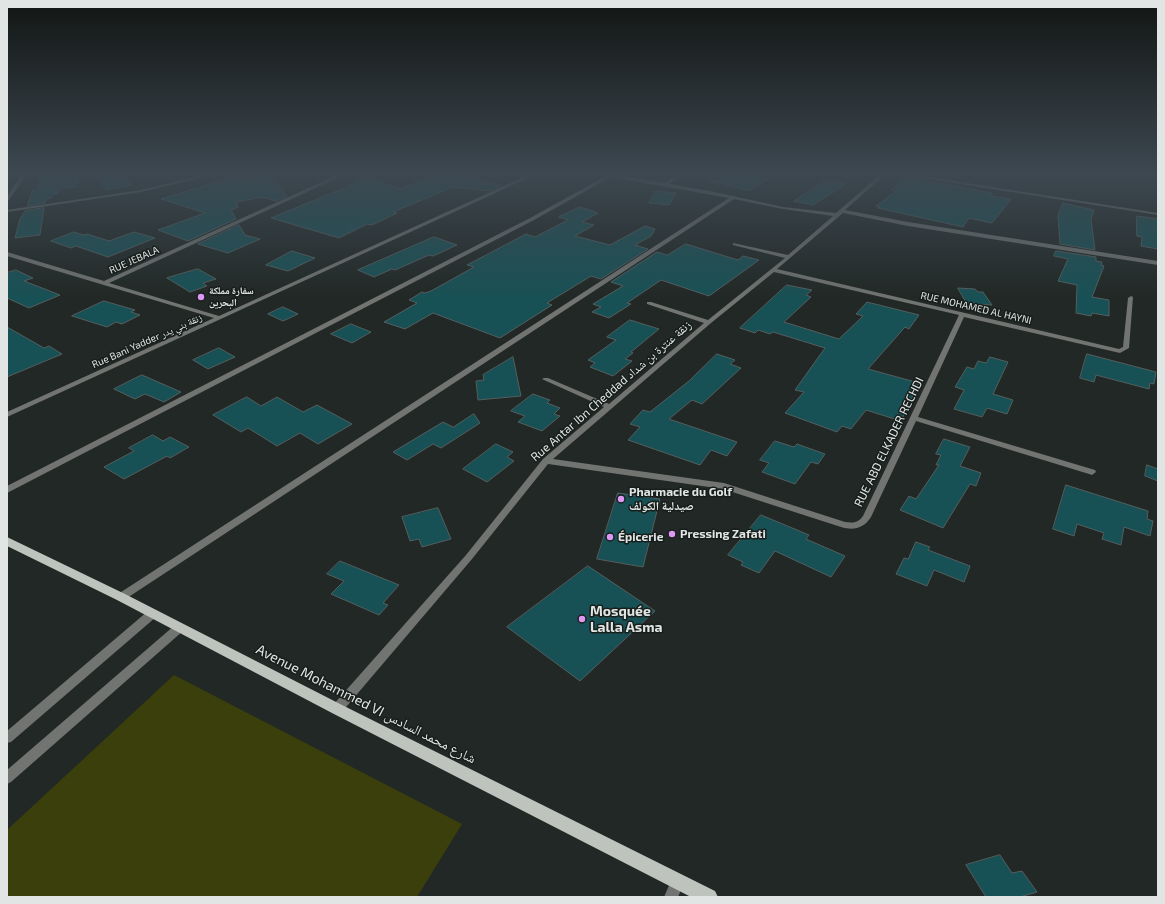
<!DOCTYPE html>
<html>
<head>
<meta charset="utf-8">
<style>
	body { margin:0 }
	#map { position:relative; width:1165px; height:904px; overflow:hidden; background:#212825; font-family:"Exo 2",sans-serif }
	canvas { display:block }
	.frame { position:absolute; inset:0; border:8px solid #e1e6e4; pointer-events:none }
</style>
</head>
<body>
<div id="map">
<canvas width="1165" height="904"></canvas>
<div class="frame"></div>
</div>
<script>
const c = document.querySelector('canvas').getContext('2d');
c.lineJoin = 'round';
function paint(path, color) { c.fillStyle = color; c.fill(path, 'evenodd'); }
function stroke(path, color, width, dash) { c.strokeStyle = color; c.lineWidth = width; c.lineCap = dash ? 'butt' : 'round'; c.setLineDash(dash || []); c.stroke(path); }
function write(font, color, halo, rows, align = 'center') {
  c.font = font + ' "Exo 2","Noto Naskh Arabic",sans-serif'; c.lineWidth = 3; c.setLineDash([]); c.textBaseline = 'middle'; c.strokeStyle = halo; c.fillStyle = color; for (const [text, x, y, turn = 0] of rows) {
    c.save(); c.translate(x, y); c.rotate((+turn || 0) * Math.PI / 180); c.textAlign = isNaN(turn) ? turn : align; if (halo) c.strokeText(text, 0, 0); c.fillText(text, 0, 0); c.restore();
  }
}
paint(new Path2D(`
	M174,675l288,149 -45,73h-410v-67z`), '#3b3f0b');
const building = new Path2D(`
	M42,174h37l-3,13 -16,1 -2,6h-5l-2,4 -5,1 -1,4 -18,3 6,-16h4z
	M96,174h27l9,11 -25,5z
	M262,174h7l18,22 -11,5 -14,-4 -26,5 2,5 -7,3 5,9 -48,22 -30,-11 47,-17 -44,-14 75,-23 13,3z
	M438,174l31,2 32,10 -12,5 -36,-4 -60,25 4,1 -25,12 -5,-1 -28,14 -68,-20 97,-40 33,11z
	M709,174h41l18,5 -19,12 -41,-11z
	M907,177l85,16 -1,3 20,3 -19,24 -23,-5 -6,9 -85,-19 2,-1 -4,-1 20,-15 -4,-1z
	M827,180l19,4 -33,21 -19,-4z
	M656,191l20,2 -7,12 -20,-2z
	M1063,203l31,7 -3,9 4,31 -35,-6 -2,-28z
	M580,207l18,6 -16,9 12,3 -19,11 35,9 35,-19 10,3 -4,7 -16,9 13,4 -47,30 -10,-3 -44,27 5,2 -52,33 -67,-25 -28,16 -21,-7 33,-19 -8,-3 13,-8 3,1 6,-2 43,-24 -7,-2 59,-31 9,3 33,-17 -9,-3z
	M44,208l-4,27 -25,3 5,-19 5,-8z
	M1137,216l21,3v30l-17,-3 1,-9 -5,-1z
	M239,225l6,10 15,4 -32,14 -30,-9z
	M74,232l9,3 4,-1 22,7 25,-9 21,6 -47,19 -32,-11 -5,2 -20,-7z
	M434,237l23,8 -24,11 -4,-1 -34,15 -3,-1 -18,8 -16,-7z
	M686,244l52,16 5,-4 16,4 -50,36 -48,-16 -34,23 4,1 -22,14 -17,-6 9,-5 -8,-3 30,-18 -12,-4 46,-30 10,3z
	M292,251l23,7 -27,13 -22,-6z
	M1056,251l40,6v4l6,1 -1,3 3,1 -12,31 17,3v16l-17,-3 -1,3 -15,-3 1,-28 -19,-4 10,-22 -14,-3z
	M198,269l18,10 -13,4 4,3 -17,6 -23,-14z
	M16,270l17,8 -9,3 36,14 -31,13 -22,-10v-25z
	M787,285l25,5 -6,5 5,2 -27,25 55,17 24,-23 -7,-2 11,-12 52,13 -10,14 -4,-2 -37,42 51,14 -18,38 -35,-11 -15,19 -9,-3 -5,6 -52,-19 19,-21 -9,-2 30,-42 -52,-16 -3,2 -12,-4 -3,3 -15,-5z
	M958,288l17,1 3,3h5l9,13 -21,-1 -5,-2z
	M104,301l31,9 -4,2 9,3 -18,9 -6,-2 -9,5 -35,-11z
	M283,307l15,7 -15,7 -15,-7z
	M630,320l29,9 -28,23 2,1 -8,6 7,2 -19,15 -23,-9 5,-4 -7,-3 28,-20 -9,-3z
	M351,324l20,8 -19,11 -21,-9z
	M7,327l37,21 5,-2 13,8 -55,23z
	M219,348l16,9 -27,12 -15,-9z
	M717,354l18,6 -5,4 11,4 -39,36 -10,-4 -23,19 68,23 -10,14 -16,-6 -11,15 -72,-25 12,-13 -10,-3 13,-14 7,2 39,-31z
	M1087,354l69,18 -2,12 -4,-1 -1,6 -53,-14 -2,7 -14,-4z
	M513,357l8,39 -43,4 -2,-19 8,-1 -1,-5z
	M990,357l18,5 -15,32 20,6 -6,14 -20,-6 -5,9 -28,-8 10,-19 -9,-3 12,-20 7,2 4,-8 8,2z
	M142,375l39,17 -17,10 -19,-8 -10,5 -21,-10z
	M533,394l17,6 -3,3 13,5 -6,6 6,2 -18,15 -24,-9 7,-6 -14,-5z
	M247,397l14,9 16,-9 26,15 14,-7 35,19 -34,20 -18,-11 -23,13 -29,-18 -7,4 -28,-17z
	M474,414l6,9 -39,25 -8,-4 -26,16 -14,-8 50,-30 10,5z
	M153,435l10,6 7,-4 19,10 -19,11 -3,-2 -43,23 -20,-12 30,-16 -5,-3z
	M944,439l26,8 -10,19 21,7 -5,13 -6,-2 -27,44 -43,-18 9,-14 7,3 23,-34h-3l5,-10 -5,-1z
	M775,441l19,6 3,-3 28,10 -7,10 -7,-2 -16,22 -33,-12 7,-9 -9,-3z
	M496,444l17,8 -6,5 7,4 -27,21 -24,-13z
	M1147,465l11,4v12l-13,-5z
	M1066,485l82,26 -1,8 6,2 -3,15 -26,-9 -3,18 -19,-6 2,-6 -27,-9 -3,12 -21,-7z
	M618,493l42,6 -17,68 -46,-8z
	M438,508l13,31 -29,8 -3,-8 -9,2 -8,-24z
	M761,515l48,20 -3,4 39,17 -14,21 -56,-26 -16,22 -18,-8 2,-3 -15,-7z
	M916,542l14,5 -2,3 42,16 -6,16 -30,-12 -7,16 -31,-12 8,-16 4,1z
	M340,561l59,24 -16,18 5,2 -9,10 -48,-21 13,-13 -17,-7z
	M588,566l67,45 -75,70 -73,-54z
	M1000,855l12,18 10,-2 15,21 -17,5h-34l-20,-32z`);
paint(building, '#175155');
stroke(building, '#555e5e', 1);
paint(new Path2D(`
	M22,174h5l-18,26h-2v-4z
	M206,174h10l-75,18 -134,20v-2l134,-20z
	M339,174h7l-237,109 110,33 311,-142h7l-530,243v-5l207,-94 -207,-62v-4l97,29z
	M605,174h8l51,9 14,-9h6l-15,10 41,7 73,16 53,6 45,-39h5l-41,36 63,12 250,39v4l-250,-39 -65,-13 -66,56 342,80 4,-2 5,-49 3,-2 2,1 -4,51 -9,5 -156,-36 -46,100 177,53 1,2 -4,3 -3,-1 -173,-53 -45,96c-7,11 -17,14 -30,10l-118,-38 -175,-25 -76,95 -131,154 -4,1 -4,-1 -2,-4 2,-4 133,-150 77,-96 61,-52 -60,-27 -2,-1 2,-1h4l61,26 95,-81 -57,-19v-2h4l57,18 77,-62 -52,-13v-2l55,12 45,-39 -50,-7 -49,-10 -610,401 -3,1 -3,-1 -2,-3 2,-3 611,-396 -118,-21 -77,43 -527,273v-7l523,-268 76,-42zM774,272l185,43 -96,201c-5,7 -10,7 -18,6l-121,-39 -171,-24 158,-136z
	M896,174h14l248,39v2z
	M1152,174h6v2l-6,-1z
	M152,610l4,1 1,3 -1,3 -145,125 -4,1v-12l141,-120z
	M179,624l4,1 1,3 -1,3 -172,151 -4,2v-14l168,-145z
	M678,874l5,2 2,5 -7,16h-14l9,-21z`), '#717471');
paint(new Path2D(`
	M7,537l118,57 217,111 373,186 3,6h-27l-359,-184 -215,-113 -110,-54z`), '#bec3bd');
const sky = c.createLinearGradient(0, 0, 0, 301);
sky.addColorStop(0, '#121614');
sky.addColorStop(0.58, '#3d4851');
sky.addColorStop(1, '#3d485100');
c.fillStyle = sky;
c.fillRect(0, 0, 1165, 301);
for (const [x, y, r, color] of [
	[201,297,4,"#dd98f3"],
	[621,499,4,"#dd98f3"],
	[672,534,4,"#dd98f3"],
	[610,537,4,"#dd98f3"],
	[582,619,4,"#dd98f3"]
]) { const dot = new Path2D(); dot.arc(x, y, r, 0, 2 * Math.PI); c.fillStyle = color; c.fill(dot); stroke(dot, '#171e1c', 1.5); }
write('10px', '#e1e6e4', '#171e1c', [
	["RUE JEBALA",134,260,-24],
	["RUE MOHAMED AL HAYNI",976,308,13],
	["Rue Bani Yadder زنقة بني يدر",147,341,-24]
]);
write('bold 10px', '#e1e6e4', '#171e1c', [
	["سفارة مملكة",209,291],
	["البحرين",209,303]
], 'left');
write('12px', '#e1e6e4', '#171e1c', [
	["Rue Antar Ibn Cheddad زنقة عنترة بن شداد",611,391,-41],
	["RUE ABD ELKADER RECHDI",889,442,-64]
]);
write('bold 12px', '#e1e6e4', '#171e1c', [
	["Pharmacie du Golf",629,492],
	["صيدلية الكولف",629,506],
	["Pressing Zafati",680,534],
	["Épicerie",618,537]
], 'left');
write('bold 14px', '#e1e6e4', '#171e1c', [
	["Mosquée",590,611],
	["Lalla Asma",590,627]
], 'left');
write('14px', '#e1e6e4', '#171e1c', [
	["Avenue Mohammed VI شارع محمد السادس",366,704,27]
]);
</script>
</body>
</html>
